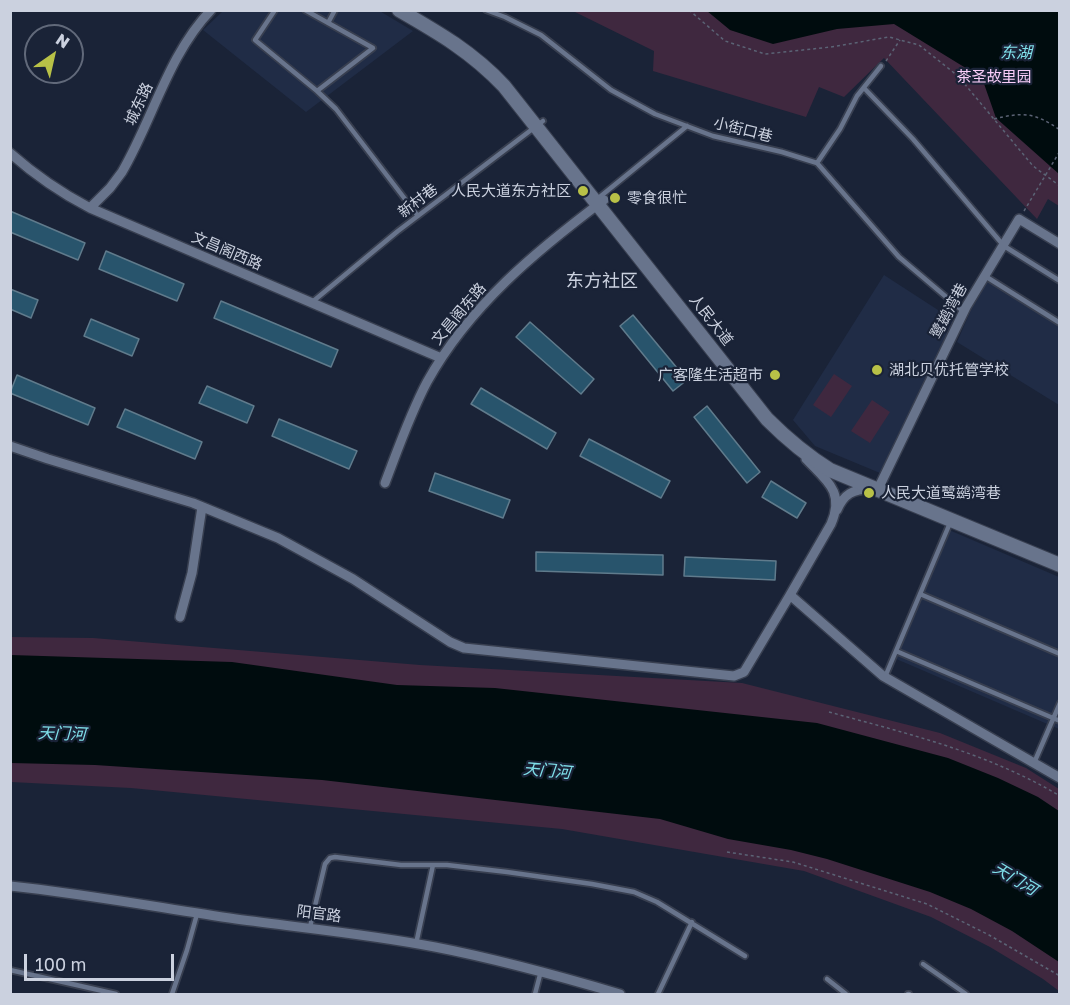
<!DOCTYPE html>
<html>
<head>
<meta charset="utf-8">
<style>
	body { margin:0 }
	#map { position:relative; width:1070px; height:1005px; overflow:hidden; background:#1a2337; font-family:"Golos Text",sans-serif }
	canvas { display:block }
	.frame { position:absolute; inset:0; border:12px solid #cbd1df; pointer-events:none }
	.north { position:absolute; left:24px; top:24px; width:60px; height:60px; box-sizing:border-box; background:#1a2337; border:2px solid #61697a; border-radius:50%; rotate:34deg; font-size:16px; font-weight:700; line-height:24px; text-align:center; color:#cbd1df }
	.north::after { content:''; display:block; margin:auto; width:21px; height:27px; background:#b8c147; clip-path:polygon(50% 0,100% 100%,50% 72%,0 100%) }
	.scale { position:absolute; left:24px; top:954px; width:150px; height:27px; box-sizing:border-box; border:3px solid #cbd1df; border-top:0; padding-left:8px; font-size:18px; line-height:21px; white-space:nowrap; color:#cbd1df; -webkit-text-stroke:4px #1a2337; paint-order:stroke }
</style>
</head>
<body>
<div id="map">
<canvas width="1070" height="1005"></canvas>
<div class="frame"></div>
<div class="north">N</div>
<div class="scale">100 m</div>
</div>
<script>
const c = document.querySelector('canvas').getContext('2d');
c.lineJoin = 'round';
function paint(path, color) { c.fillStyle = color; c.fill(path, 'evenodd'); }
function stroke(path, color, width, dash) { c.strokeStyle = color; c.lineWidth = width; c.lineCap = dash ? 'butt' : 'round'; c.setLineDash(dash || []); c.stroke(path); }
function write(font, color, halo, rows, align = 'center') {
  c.font = font + ' "Golos Text","Noto Sans SC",sans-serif'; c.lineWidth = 4.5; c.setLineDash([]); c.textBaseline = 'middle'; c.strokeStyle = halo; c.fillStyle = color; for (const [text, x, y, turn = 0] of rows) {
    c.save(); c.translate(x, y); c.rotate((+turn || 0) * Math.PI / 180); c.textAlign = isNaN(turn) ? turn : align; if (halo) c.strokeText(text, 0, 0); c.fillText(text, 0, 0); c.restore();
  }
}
paint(new Path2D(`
	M378,10l35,21 -107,81 -103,-82 20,-19z
	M884,275l71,46 -75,152 -65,-27 -22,-26z
	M988,280l71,45v80l-102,-63 14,-32z
	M949,530l110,47v152l-165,-71z`), '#202c46');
paint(new Path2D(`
	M573,11h486v195l-11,-7 -11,20 -153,-161 -40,39 -25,-10 -13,30 -153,-46 1,-20z
	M834,374l18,12 -21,31 -18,-12z
	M872,400l18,12 -20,31 -19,-12z
	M10,637l83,1 327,27 322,18 198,50 86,35 33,21v202l-16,-12 -53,-32 -59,-30 -127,-46 -242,-42 -431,-41 -120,-6z`), '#3f283f');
paint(new Path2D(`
	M707,11h352v163l-63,-56 -14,-40 -88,-54 -57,5 -64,15 -43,-14z
	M11,655l221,7 165,23 98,3 322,35 131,35 50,20 40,19 21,14v151l-47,-31 -41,-22 -41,-17 -103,-33 -36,-9 -63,-11 -68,-20 -338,-39 -227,-15 -84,-2z`), '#000c0e');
const building = new Path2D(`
	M10,211l75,32 -7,17 -68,-28z
	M106,251l78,33 -7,17 -78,-32z
	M10,289l28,11 -7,18 -21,-9z
	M221,301l117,49 -7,17 -117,-49z
	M633,315l54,65 -14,11 -53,-65z
	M91,319l48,20 -7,17 -48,-20z
	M530,322l64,57 -13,15 -65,-57z
	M17,375l78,33 -7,17 -78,-32z
	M207,386l47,20 -7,17 -48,-20z
	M481,388l75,45 -9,16 -76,-45z
	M707,406l53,66 -13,11 -53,-66z
	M125,409l77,33 -7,17 -78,-32z
	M279,419l78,32 -8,18 -77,-33z
	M589,439l81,42 -9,17 -81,-42z
	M435,473l75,27 -7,18 -74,-27z
	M771,481l35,22 -9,15 -35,-21z
	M536,552l127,3v20l-127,-4z
	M685,557l91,4 -1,19 -91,-4z`);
paint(building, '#28546c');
stroke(building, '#607b8c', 1.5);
const service = new Path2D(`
	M275,10l-20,30 62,51 56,-43 -68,-38
	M486,10l19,7 36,18 70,55 44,24 58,22 69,16 35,11 82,94 65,55
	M328,23l7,-13
	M864,88l49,51 91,107 56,35
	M317,91l19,18 82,107
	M817,163l23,-34 17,-33 24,-30
	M596,200l91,-74
	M985,276l75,47
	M311,303l87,-72 145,-110
	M920,594l140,60
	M896,651l164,70
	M885,677l65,-154
	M1034,763l26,-60
	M310,927l15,-63 5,-6 5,-1 66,8h46l60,7 85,12 42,8 23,10 88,54
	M416,944l17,-79
	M923,964l43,30
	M10,970l106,24
	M827,979l19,15
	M172,994l15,-44 10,-36
	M535,994l6,-23
	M658,994l34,-72
	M908,994h1`);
const minor = new Path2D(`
	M10,153c25,22 51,40 80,55l351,150
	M90,208l20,-20 12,-16c31,-53 46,-117 89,-162
	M10,446l38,13 145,44 85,35 75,41 97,63 14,6 270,28 10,-4 46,-77
	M806,459c21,22 39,33 25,65l-41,71 93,81 177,102
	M385,483c13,-34 25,-69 42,-101 42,-76 109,-131 177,-182
	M880,485l86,-178 53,-88 41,25
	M837,510c7,-16 16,-21 33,-21
	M180,617l12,-44 10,-66
	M10,886c76,8 151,22 226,33 66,9 133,15 199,28 62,12 124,29 185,47`);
const secondary = new Path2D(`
	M399,10c40,23 73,42 105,76l263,333c20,20 39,36 63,51l230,95`);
stroke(service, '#383f50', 8);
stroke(minor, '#383f50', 12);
stroke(secondary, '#383f50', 16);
stroke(new Path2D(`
	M689,10l36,31 40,13 66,-7 58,-10 30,8 39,31 75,90 27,20
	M886,61l14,-21
	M994,119c29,-7 40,-7 66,11
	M1024,211l36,-60
	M829,712c80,22 159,41 231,84
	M727,852l66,10 134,42 62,31 71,41`), '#5b6375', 1.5, [3, 3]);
stroke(service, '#68748c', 4.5);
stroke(minor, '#68748c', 9);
stroke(secondary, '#68748c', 14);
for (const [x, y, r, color] of [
	[583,191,6,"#b8c147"],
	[615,198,6,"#b8c147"],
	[877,370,6,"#b8c147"],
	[775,375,6,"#b8c147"],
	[869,493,6,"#b8c147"]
]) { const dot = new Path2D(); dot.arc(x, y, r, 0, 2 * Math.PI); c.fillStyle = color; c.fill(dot); stroke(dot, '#1a2337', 2); }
write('15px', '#f9cef9', '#1a2337', [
	["茶圣故里园",994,77]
]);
write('15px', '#cbd1df', '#1a2337', [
	["城东路",139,104,-65],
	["小街口巷",743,130,14],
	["新村巷",418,201,-37],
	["文昌阁西路",227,251,23],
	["鹭鹚湾巷",949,311,-62],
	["文昌阁东路",459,314,-50],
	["人民大道",711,320,52],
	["阳官路",319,914,7]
]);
write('15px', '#cbd1df', '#1a2337', [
	["人民大道东方社区",571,191,"right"],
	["零食很忙",627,198],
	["湖北贝优托管学校",889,370],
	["广客隆生活超市",763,375,"right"],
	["人民大道鹭鹚湾巷",881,493]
], 'left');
write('italic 16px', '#80e1eb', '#1a2337', [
	["东湖",1016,53],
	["天门河",62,734,2],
	["天门河",547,771,5],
	["天门河",1015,879,31]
]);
write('18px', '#cbd1df', '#1a2337', [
	["东方社区",602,281]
]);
</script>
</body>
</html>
